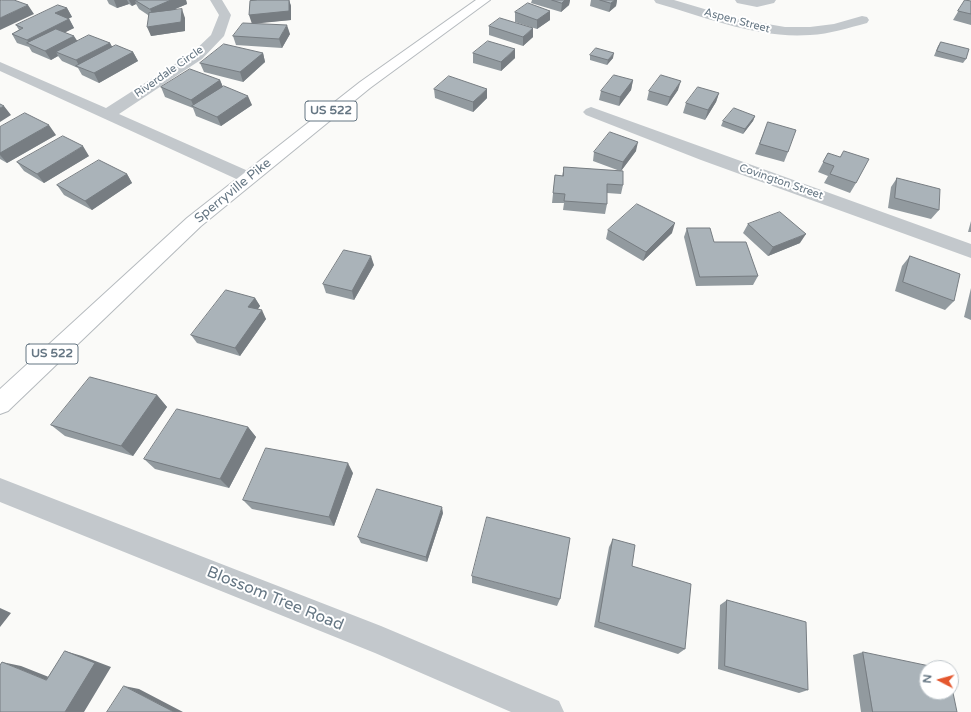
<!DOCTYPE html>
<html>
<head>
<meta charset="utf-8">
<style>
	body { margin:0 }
	#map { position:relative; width:971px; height:712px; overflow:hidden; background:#fafaf8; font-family:"Varela Round",sans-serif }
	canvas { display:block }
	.north { position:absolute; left:919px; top:660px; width:40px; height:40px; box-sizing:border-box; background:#fff; border:1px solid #c1c8cd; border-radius:50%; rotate:276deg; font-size:11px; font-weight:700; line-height:16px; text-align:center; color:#657683 }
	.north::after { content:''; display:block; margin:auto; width:14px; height:18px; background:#e4572e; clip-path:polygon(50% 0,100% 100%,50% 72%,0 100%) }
</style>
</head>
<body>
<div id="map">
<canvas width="971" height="712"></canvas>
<div class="north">N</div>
</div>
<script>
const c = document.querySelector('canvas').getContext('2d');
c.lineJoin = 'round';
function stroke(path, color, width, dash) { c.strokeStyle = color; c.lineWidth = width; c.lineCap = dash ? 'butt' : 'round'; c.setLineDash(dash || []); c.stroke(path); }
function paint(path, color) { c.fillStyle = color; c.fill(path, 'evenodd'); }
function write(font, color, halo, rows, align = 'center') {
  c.font = font + ' "Varela Round",sans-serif'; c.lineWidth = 4; c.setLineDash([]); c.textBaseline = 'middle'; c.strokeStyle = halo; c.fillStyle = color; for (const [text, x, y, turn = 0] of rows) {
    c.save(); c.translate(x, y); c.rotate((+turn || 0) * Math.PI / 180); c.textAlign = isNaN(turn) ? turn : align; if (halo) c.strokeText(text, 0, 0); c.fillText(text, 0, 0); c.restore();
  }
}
const major = new Path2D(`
	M476,0h14l-120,88 -169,138 -193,185 -8,3v-25l187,-171 173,-136z`);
stroke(major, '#b5babe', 2);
paint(new Path2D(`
	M210,0h12l9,15 -7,21 -22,23 -83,55 136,60 3,4 -3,4 -6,2 -6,-2 -243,-111v-9l106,46 86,-55 19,-18 8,-20z
	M654,0h20l64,19 47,8h25l24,-3 28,-8 5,1 2,3 -2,3c-19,5 -37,11 -57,12 -52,4 -105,-18 -154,-32z
	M735,0h41l-2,3 -17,4 -20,-4z
	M591,107l380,137v14l-270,-98 -115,-45 -3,-3 3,-3z
	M0,478l381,148 178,75 5,11h-53l-136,-59 -375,-151z`), '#c3c8cc');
paint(major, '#fff');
paint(new Path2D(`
	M107,0h79l1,4 -14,6 12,8v13l-34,5 -3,-21 -9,-6 -3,-5 -4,2 -3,-2 -12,4 -8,-4z
	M251,0h38l2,6v14l-36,3 35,11 -8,14 -46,-3 -3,-9 19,-13z
	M532,0h38l-1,5 -8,7 -30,-9z
	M591,0h26l-1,6 -7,6 -19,-6z
	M965,0l6,1v24l-18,-5z
	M67,8l5,9 -3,1 5,10 -9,4 12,9 33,2 2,4 21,5 5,9 -39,22 -17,-8 -4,-7 -16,-7 -4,-5 -7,4 -19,-8 -3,-5 -12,-4 -5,-9 7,-4 -3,-5z
	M550,11v9l-13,9 -22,-7v-10z
	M489,26l44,11 -10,9 -34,-11z
	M941,42l25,17 -3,4 -29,-7 4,-10z
	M263,53l2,9 -22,20 -39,-10 -4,-9z
	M473,53l42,5 -14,13 -28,-8z
	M590,55l23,3 -6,7 -17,-5z
	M220,80l3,7 29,18 -31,21 -25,-10 -3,-8 -28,-11 -4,-10z
	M633,80l-2,10 -12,16 -20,-6 2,-9z
	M434,89l53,9 -14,14 -38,-14z
	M678,90l-11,16 -20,-6 2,-9z
	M719,93l-3,9 -11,18 -22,-7 3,-10z
	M755,116l-2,5 -10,13 -22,-8 2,-5z
	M768,122l20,30 -4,10 -29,-8z
	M0,127l56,8 -49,28 -7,-4z
	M636,151l-15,20 2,14 -2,9 -14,-1v11l-2,10 -42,-4 1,-7h-12l3,-28 7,1 2,-9 56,4 -27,-10 1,-9z
	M828,153l28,30 -6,10 -26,-10 4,-7 -10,-4z
	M89,156l-45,27 -20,-12 -7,-9z
	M127,174l5,9 -40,27 -28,-15 -7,-10z
	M897,178l42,32 -8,9 -43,-11 3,-21z
	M971,221v11h-3z
	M748,224l52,19 -32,13 -25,-23z
	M687,228l27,14 44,34 -5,9 -57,1 -12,-49z
	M608,230l64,3 -29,28 -37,-22z
	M910,256l44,45 -9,9 -50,-19 7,-25z
	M374,265l-20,35 -28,-7 -3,-9z
	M971,288v32l-7,-3z
	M255,298l5,8 -2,3 8,10 -26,37 -43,-13 -6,-8z
	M157,395l10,12 -34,49 -68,-20 -14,-11z
	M248,427l8,10 -27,51 -74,-19 -11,-10z
	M353,473l-19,53 -82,-17 -9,-9z
	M443,513l-16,49 -66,-19 -3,-6z
	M613,539l19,27 53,83 -7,5 -84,-27 15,-80z
	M472,576l88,23 -3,7 -85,-23z
	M727,600l81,90 -9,3 -81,-24 2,-64z
	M863,652l94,60h-96l-8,-57z`), '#929a9f');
paint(new Path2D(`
	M114,0h13l2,4 -12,4z
	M129,0h21h-15l1,4 -4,2z
	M171,0h15l1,4 -33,14 -4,-9z
	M289,0l2,6v14l-39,4 -3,-9z
	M565,0h5l-1,5 -8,7 1,-9z
	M615,0h2l-1,6 -7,6 2,-9z
	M28,5l6,9 -34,16v-12z
	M67,8l5,9 -12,5 -5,-9z
	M182,9l3,9v13l-34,5 -4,-9z
	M550,11v9l-13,9v-9z
	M69,19l5,9 -38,19 -5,-2 -4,-5z
	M287,25l3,9 -8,14 -3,-9z
	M533,28v9l-10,9v-9z
	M74,36l6,9 -24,7 2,4 -7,4 -6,-9z
	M110,43l5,9 -35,15 -4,-7z
	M515,49v9l-14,13v-9z
	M133,52l5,9 -39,22 -5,-10z
	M263,53l2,9 -22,20 -3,-10z
	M614,53l-1,5 -6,7 1,-5z
	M220,80l4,10 -30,17 -3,-7z
	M633,80l-2,10 -12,16 1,-9z
	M681,81l-3,9 -11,16 3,-9z
	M487,89v9l-14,14v-10z
	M719,93l-3,9 -11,18 3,-10z
	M248,96l4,9 -31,21 -4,-9z
	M4,106l7,9 -11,7v-14z
	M755,116l-2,5 -10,13 2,-5z
	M49,125l7,10 -49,28 -7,-8v-2z
	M638,142l-2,9 -15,20 2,-9z
	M83,146l6,10 -45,27 -7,-9z
	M127,174l5,9 -40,27 -7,-9z
	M675,223l-3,10 -29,28 3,-9z
	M806,234l-6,9 -32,13 5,-9z
	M371,256l3,9 -20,35 -2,-9z
	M255,298l5,8 -7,9 -5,-8z
	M262,310l4,9 -26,37 -5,-8z
	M157,395l10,12 -34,49 -12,-10z
	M248,427l8,10 -27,51 -9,-9z
	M348,463l5,10 -19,53 -5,-9z
	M442,507l1,6 -16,49 -1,-5z
	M0,608l11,5 -11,14z
	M65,651l17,5 29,11 -27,45h-19z
	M2,662l19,4 43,17 -18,-3z
	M124,686l15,3 44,23h-9z`), '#777d82');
const building = new Path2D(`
	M2,0h12l14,5 -28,13v-17z
	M135,0h36l-21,9z
	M258,0h31v11l-40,4 1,-14z
	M552,0h13l-3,3z
	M600,0h15l-4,3z
	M965,0l6,1v13l-13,-3z
	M528,3l22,8 -13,9 -22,-8z
	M58,5l9,3 -12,5 14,6 -42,21 -15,-6 11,-6 -7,-3z
	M182,9l-1,13 -34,5 2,-14z
	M500,18l33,10 -10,9 -34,-11z
	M243,23l44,2 -8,14 -46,-3z
	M56,29l18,7 -29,15 -18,-8z
	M89,35l21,8 -34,17 -20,-8z
	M488,41l27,8 -14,13 -28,-9z
	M941,42l28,7 -3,10 -29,-8z
	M224,44l39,9 -23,19 -40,-9z
	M116,45l17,7 -39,21 -18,-7z
	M596,48l18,5 -6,7 -18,-5z
	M190,69l30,11 -29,20 -30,-13z
	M614,75l19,5 -13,17 -19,-6z
	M661,75l20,6 -11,16 -21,-6z
	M449,76l38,13 -14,13 -39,-13z
	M224,86l24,10 -31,21 -25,-11z
	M698,87l21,6 -11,17 -22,-7z
	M0,104l4,2 -4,2z
	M734,108l21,8 -10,13 -22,-8z
	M25,113l24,12 -49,28v-26z
	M768,122l28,8 -8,22 -28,-8z
	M610,132l28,10 -15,20 -29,-10z
	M63,136l20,10 -46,28 -20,-12z
	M844,151l25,8 -13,24 -26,-9 4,-8 -11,-4 5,-9 12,4z
	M99,160l28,14 -42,27 -28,-16z
	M564,167l59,4v14l-16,-1v20l-43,-3 1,-7 -12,-1 2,-18 8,1z
	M897,178l43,11 -1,21 -44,-12z
	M637,204l38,19 -29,29 -38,-22z
	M780,212l26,22 -33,13 -25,-23z
	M687,228h23l4,14h32l12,34 -58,1z
	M344,250l27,6 -19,35 -29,-7z
	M910,256l50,18 -6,27 -51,-19z
	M226,290l29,8 -7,9 14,3 -27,38 -44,-13z
	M90,377l67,18 -36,51 -70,-21z
	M177,409l71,18 -28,52 -76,-20z
	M266,448l82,15 -19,54 -86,-17z
	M377,489l65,18 -16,50 -68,-20z
	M487,517l83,21 -10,61 -88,-23z
	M613,539l22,6 -3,21 59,18 -6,65 -86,-27z
	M727,600l79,22 2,68 -83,-24z
	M65,651l30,12 -30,49h-65v-47l2,-3 44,18z
	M863,652l76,16h-12v24h24v-9l6,29h-84z
	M124,686l50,26h-67z`);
paint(building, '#aab3b9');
stroke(building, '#777d82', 1);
write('11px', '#657683', '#fff', [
	["Aspen Street",737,21,15],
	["Riverdale Circle",169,72,-35],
	["Covington Street",781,182,19]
]);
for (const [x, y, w] of [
	[331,111,52],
	[52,354,52]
]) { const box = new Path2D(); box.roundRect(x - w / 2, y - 10, w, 20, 3); c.fillStyle = '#fff'; c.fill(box); stroke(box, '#657683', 1); }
write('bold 12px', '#657683', null, [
	["US 522",331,111],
	["US 522",52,354]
]);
write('13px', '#657683', '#fff', [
	["Sperryville Pike",233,191,-39]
]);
write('16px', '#657683', '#fff', [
	["Blossom Tree Road",275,599,22]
]);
</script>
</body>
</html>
